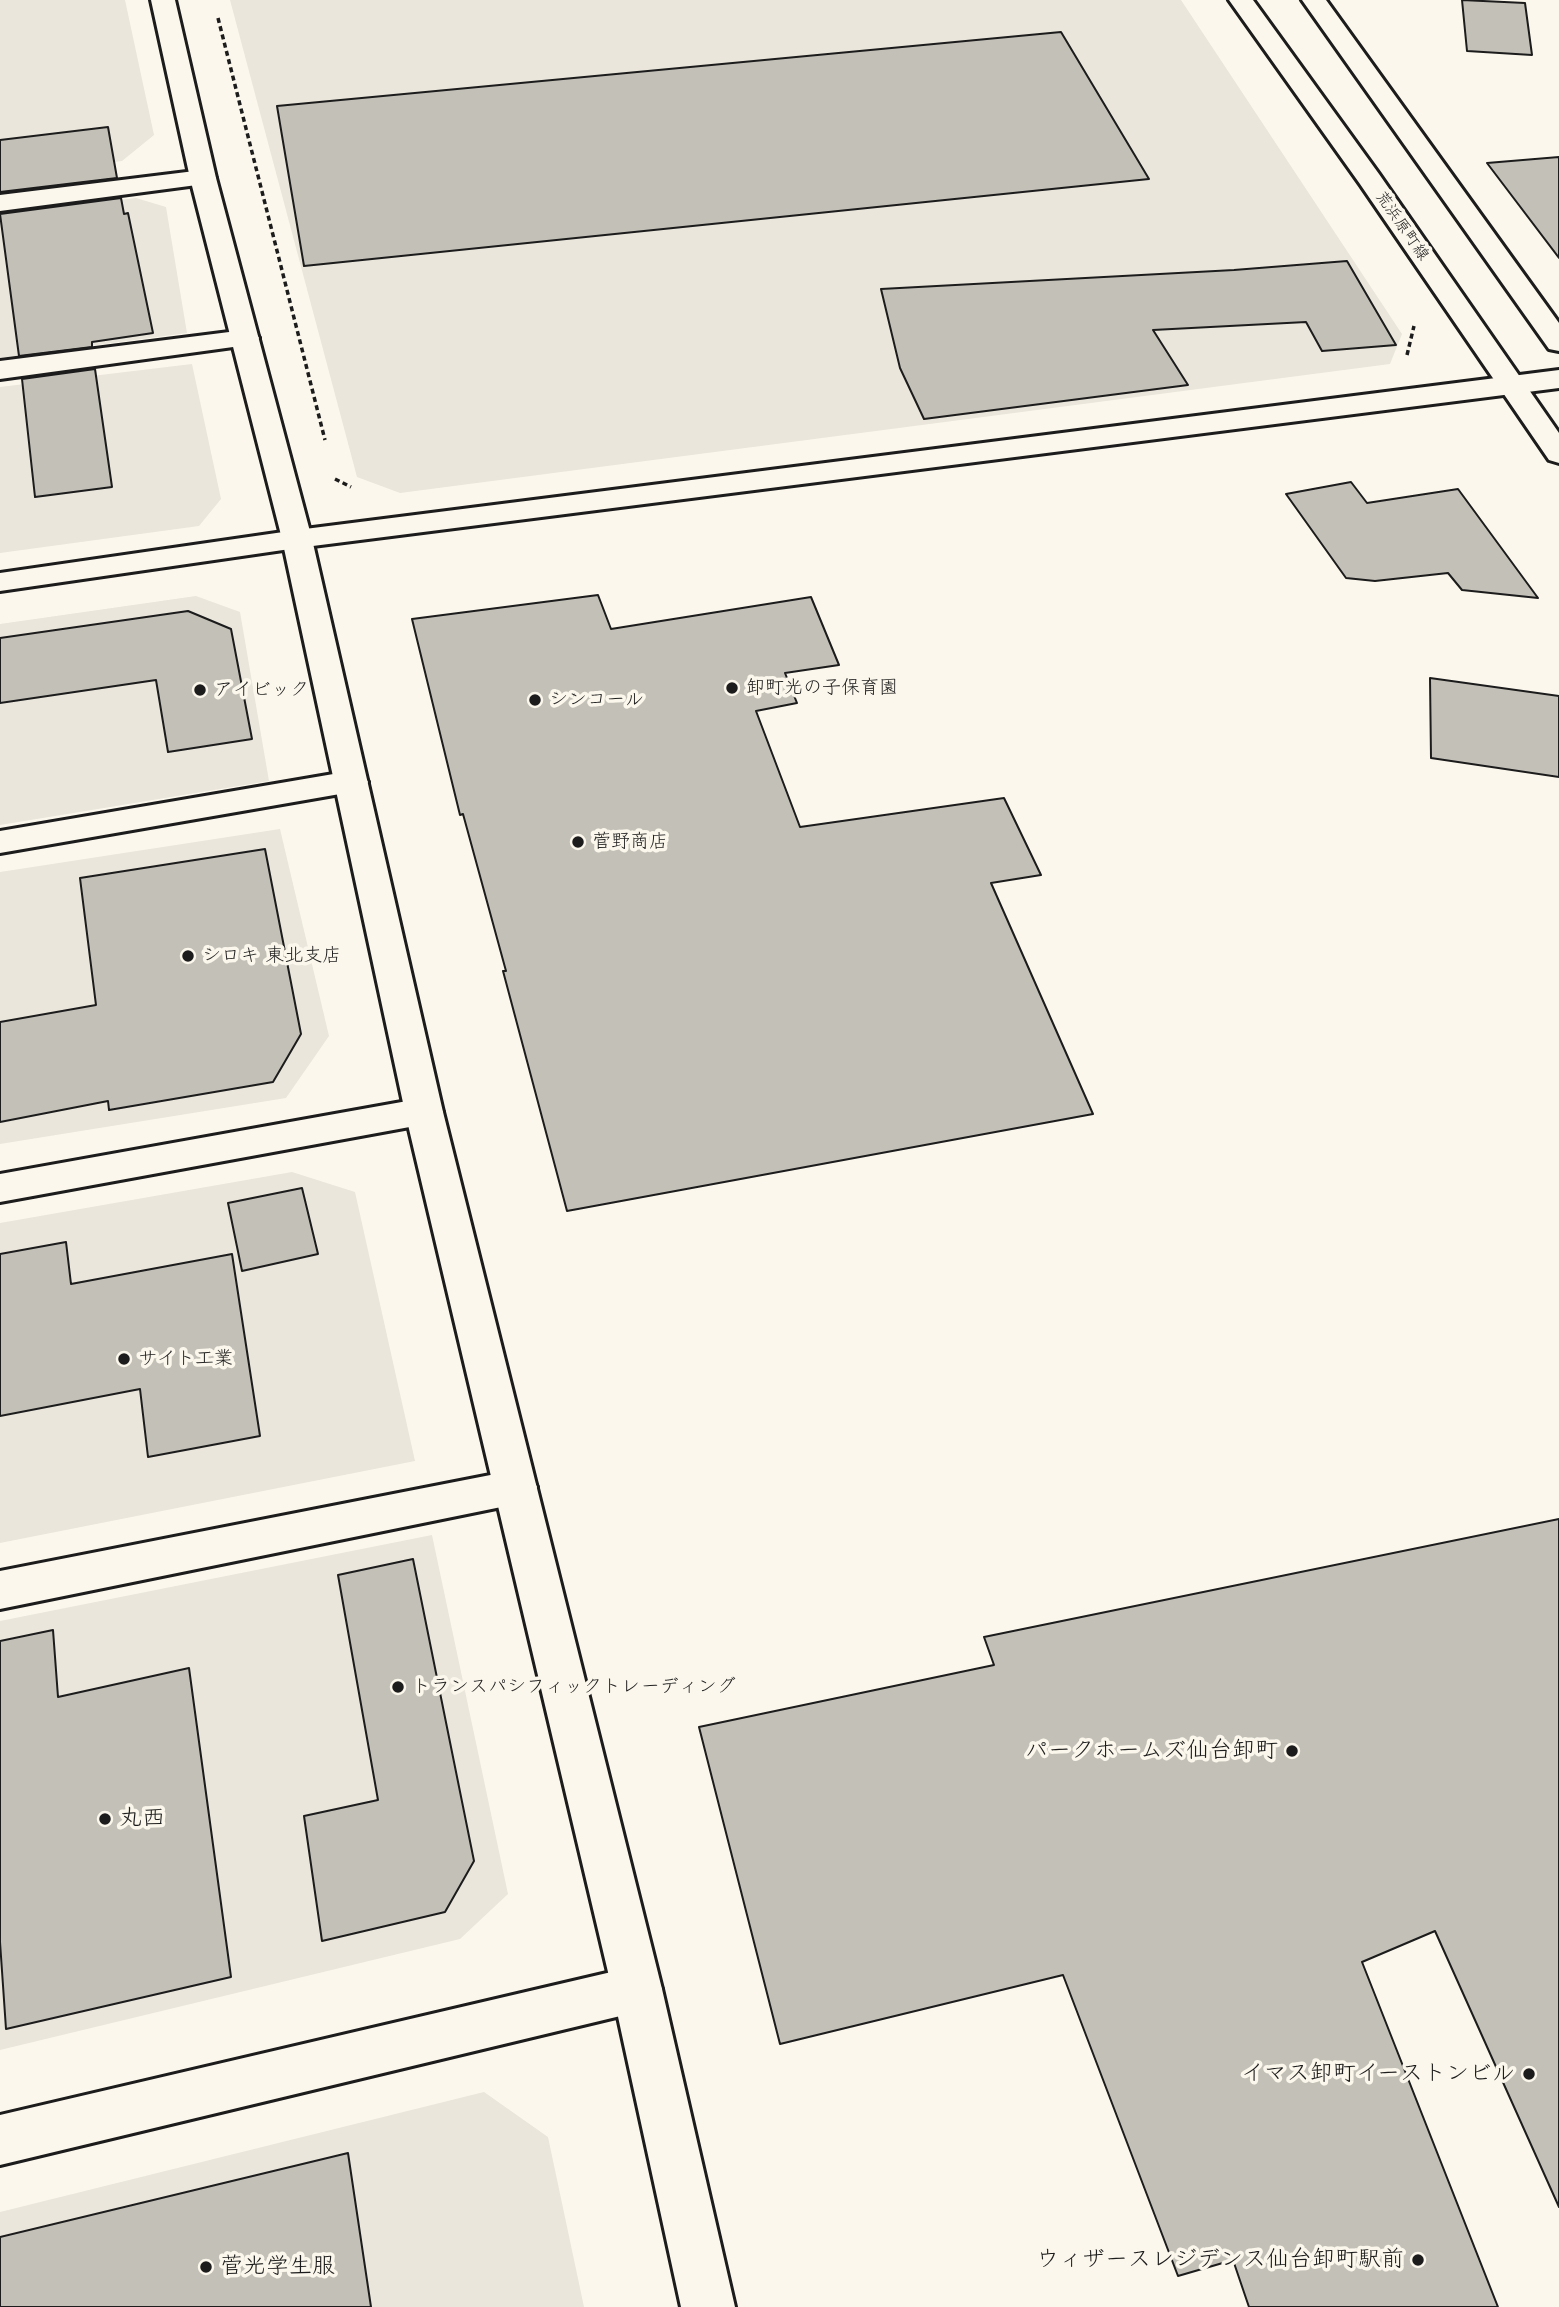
<!DOCTYPE html>
<html>
<head>
<meta charset="utf-8">
<style>
	body { margin:0 }
	canvas { display:block; background:#fbf7ec }
</style>
</head>
<body>
<canvas width="1559" height="2307"></canvas>
<script>
const c = document.querySelector('canvas').getContext('2d');
c.lineJoin = 'round';
function paint(path, color) { c.fillStyle = color; c.fill(path, 'evenodd'); }
function stroke(path, color, width, dash) { c.strokeStyle = color; c.lineWidth = width; c.lineCap = dash ? 'butt' : 'round'; c.setLineDash(dash || []); c.stroke(path); }
function write(font, color, halo, rows, align = 'center') {
  c.font = font + ' "Playpen Sans","Klee One",sans-serif'; c.lineWidth = 7; c.setLineDash([]); c.textBaseline = 'middle'; c.strokeStyle = halo; c.fillStyle = color; for (const [text, x, y, turn = 0] of rows) {
    c.save(); c.translate(x, y); c.rotate((+turn || 0) * Math.PI / 180); c.textAlign = isNaN(turn) ? turn : align; if (halo) c.strokeText(text, 0, 0); c.fillText(text, 0, 0); c.restore();
  }
}
paint(new Path2D(`
	M0,0h125l29,135 -32,26 -122,16z
	M230,0h951l221,334 -12,30 -990,129 -43,-16z
	M136,198l30,9 21,126 -187,25v-143z
	M192,364l29,135 -22,27 -199,27v-166z
	M196,596l44,16 29,169 -269,44v-201z
	M280,829l49,207 -43,62 -286,46v-272z
	M292,1172l63,20 60,269 -415,82v-320z
	M432,1535l76,359 -48,45 -460,111v-429z
	M484,2092l64,45 36,170h-584v-95z`), '#eae6dc');
const building = new Path2D(`
	M1462,0l63,3 7,52 -65,-4z
	M1061,32l88,147 -845,87 -27,-160z
	M108,127l9,51 -117,14v-52z
	M1559,157v101l-72,-95z
	M121,198l3,16 4,-1 25,120 -61,9v5l-73,9 -19,-142z
	M1347,261l49,84 -74,6 -16,-29 -153,8 35,55 -264,34 -24,-51 -19,-79 353,-19z
	M95,369l17,118 -77,10 -13,-118z
	M1351,482l16,21 91,-14 80,109 -76,-8 -14,-17 -73,8 -29,-3 -60,-84z
	M598,595l13,34 200,-32 28,68 -54,8 12,30 -41,8 44,116 204,-29 37,77 -50,8 102,231 -526,97 -64,-240h3l-43,-157 -3,1 -48,-196z
	M188,611l43,18 21,110 -84,13 -12,-72 -156,23v-65z
	M1430,678l129,18v81l-128,-19z
	M265,849l36,185 -28,48 -164,28 -1,-9 -108,21v-100l96,-17 -16,-127z
	M302,1188l16,66 -76,17 -14,-68z
	M66,1242l5,42 161,-30 28,182 -112,21 -8,-68 -140,27v-162z
	M1559,1519v688l-124,-276 -73,31 136,345h-249l-16,-47 -55,16 -115,-301 -283,69 -81,-317 295,-62 -10,-28z
	M413,1559l61,302 -29,51 -123,29 -18,-125 74,-16 -40,-225z
	M53,1630l5,67 131,-29 42,309 -225,52 -6,-87v-301z
	M348,2153l23,154h-371v-70z`);
paint(building, '#c3c0b8');
stroke(building, '#1c1c1c', 2);
const minor = new Path2D(`
	M203,170l9,3 4,5 -4,5 -212,28v-16z
	M245,330l10,2 4,6 -4,6 -255,35v-18z
	M1559,370v18l-1262,160 -297,43v-18l297,-43z
	M351,771l12,3 5,8 -5,8 -363,63v-22z
	M424,1098l13,4 6,10 -6,10 -437,80v-28z
	M516,1470l15,5 6,12 -6,12 -15,5 -516,105v-38z
	M637,1966l17,7 8,16 -8,16 -17,7 -637,153v-50z`);
const tertiary = new Path2D(`
	M151,0h24l41,178 96,361 131,573 219,877 73,318h-54l-69,-318 -207,-877 -123,-573 -92,-361z`);
const secondary = new Path2D(`
	M1229,0h24l126,174 180,259v30l-10,-3 -189,-276z
	M1302,0h24l233,323v28l-10,-2z`);
stroke(minor, '#1c1c1c', 6);
stroke(tertiary, '#1c1c1c', 6);
stroke(secondary, '#1c1c1c', 6);
stroke(new Path2D(`
	M218,18l107,422
	M1407,355l7,-29
	M335,479l16,8`), '#1c1c1c', 3.5, [5, 3.5]);
paint(minor, '#fbf7ec');
paint(tertiary, '#fbf7ec');
paint(secondary, '#fbf7ec');
for (const [x, y, r, color] of [
	[732,688,7,"#1c1c1c"],
	[200,690,7,"#1c1c1c"],
	[535,700,7,"#1c1c1c"],
	[578,842,7,"#1c1c1c"],
	[188,956,7,"#1c1c1c"],
	[124,1359,7,"#1c1c1c"],
	[398,1687,7,"#1c1c1c"],
	[1292,1751,7,"#1c1c1c"],
	[105,1819,7,"#1c1c1c"],
	[1529,2074,7,"#1c1c1c"],
	[1418,2260,7,"#1c1c1c"],
	[206,2267,7,"#1c1c1c"]
]) { const dot = new Path2D(); dot.arc(x, y, r, 0, 2 * Math.PI); c.fillStyle = color; c.fill(dot); stroke(dot, '#fbf7ec', 2.5); }
write('16px', '#1c1c1c', '#fbf7ec', [
	["荒浜原町線",1402,226,55]
]);
write('19px', '#1c1c1c', '#fbf7ec', [
	["卸町光の子保育園",746,688],
	["アイビック",214,690],
	["シンコール",549,700],
	["菅野商店",592,842],
	["シロキ 東北支店",202,956],
	["サイト工業",138,1359],
	["トランスパシフィックトレーディング",412,1687]
], 'left');
write('23px', '#1c1c1c', '#fbf7ec', [
	["パークホームズ仙台卸町",1278,1751],
	["丸西",119,1819,"left"],
	["イマス卸町イーストンビル",1515,2074],
	["ウィザースレジデンス仙台卸町駅前",1404,2260],
	["菅光学生服",220,2267,"left"]
], 'right');
</script>
</body>
</html>
